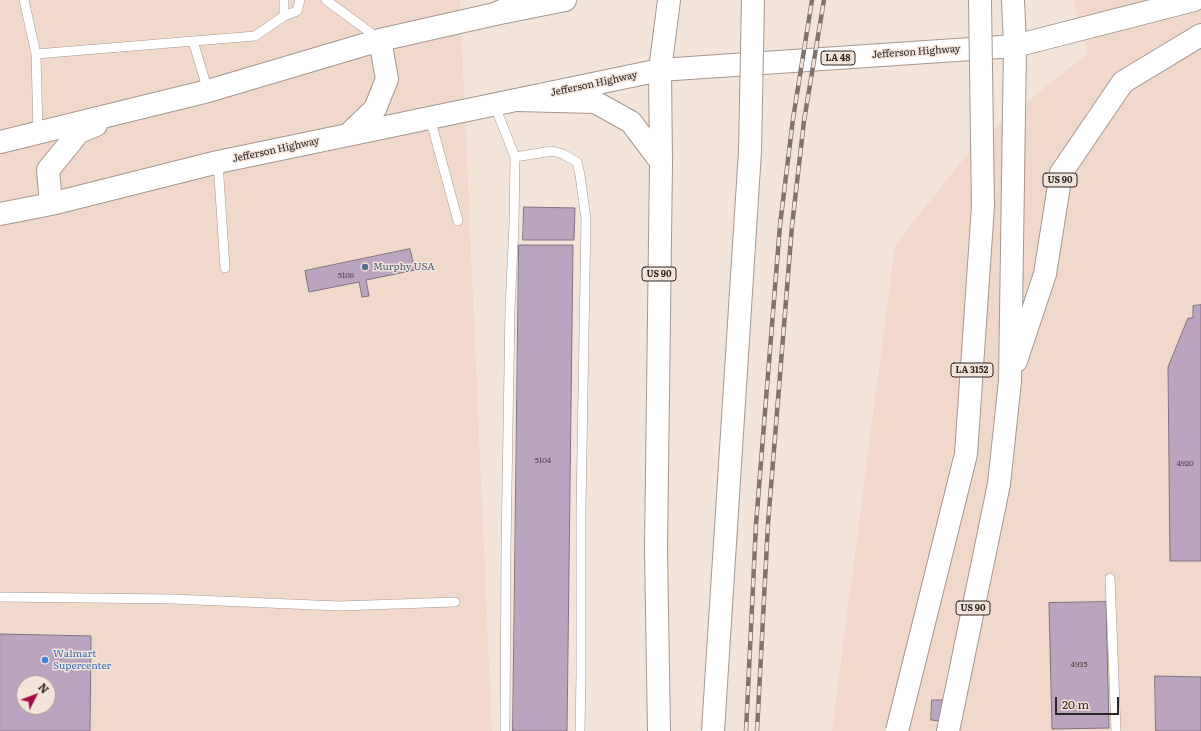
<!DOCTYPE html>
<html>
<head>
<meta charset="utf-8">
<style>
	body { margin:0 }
	#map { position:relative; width:1201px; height:731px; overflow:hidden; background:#f3e4da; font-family:Literata,serif }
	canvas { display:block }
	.north { position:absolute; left:16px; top:675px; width:40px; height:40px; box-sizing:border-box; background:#f3e4da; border:1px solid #a39891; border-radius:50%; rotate:48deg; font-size:11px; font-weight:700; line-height:16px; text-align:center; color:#2c2723 }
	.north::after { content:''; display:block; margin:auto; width:14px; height:18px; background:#a50c44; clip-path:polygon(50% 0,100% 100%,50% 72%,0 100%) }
	.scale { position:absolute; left:1055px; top:697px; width:64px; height:18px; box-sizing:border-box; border:2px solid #2c2723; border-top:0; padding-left:5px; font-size:12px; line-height:14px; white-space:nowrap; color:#2c2723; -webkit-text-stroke:3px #f3e4da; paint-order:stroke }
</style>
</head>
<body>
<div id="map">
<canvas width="1201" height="731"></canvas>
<div class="north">N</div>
<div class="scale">20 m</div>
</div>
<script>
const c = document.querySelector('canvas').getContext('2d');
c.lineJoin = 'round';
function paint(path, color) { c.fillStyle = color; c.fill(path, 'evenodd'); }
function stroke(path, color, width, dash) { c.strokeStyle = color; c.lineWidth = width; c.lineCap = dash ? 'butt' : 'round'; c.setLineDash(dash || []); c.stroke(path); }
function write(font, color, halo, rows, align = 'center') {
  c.font = font + ' Literata,serif'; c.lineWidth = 3; c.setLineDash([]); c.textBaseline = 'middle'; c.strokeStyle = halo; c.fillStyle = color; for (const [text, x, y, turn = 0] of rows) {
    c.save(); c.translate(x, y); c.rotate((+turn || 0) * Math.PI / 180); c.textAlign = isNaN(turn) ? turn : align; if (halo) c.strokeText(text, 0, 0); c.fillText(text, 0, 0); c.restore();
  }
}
paint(new Path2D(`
	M0,0h460l32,731h-492zM24,683h24v24h-24z
	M1073,0h128v731h-369l63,-486 82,-103 111,-89z`), '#f0d9cb');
const building = new Path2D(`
	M524,207l51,1 -1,32h-51z
	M519,245h54l-6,486h-54z
	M410,249l5,21 -49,10 3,16 -7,1 -3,-15 -50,10 -4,-21z
	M1201,305v256h-31l-2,-194 20,-49h5v-12z
	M1106,602l3,126 -57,1 -3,-126z
	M0,634l91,2 -1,95h-90zM24,683h24v24h-24z
	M1155,676l46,1v54h-45z
	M932,700h18v22l-19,-2z`);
paint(building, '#bba4c0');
stroke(building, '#7e747f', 1);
const lane = new Path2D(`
	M24,0l12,54 2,79
	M326,0l52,38
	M284,16v-16
	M193,41l15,50
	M36,54l219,-18 29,-20 13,-5 3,-11
	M494,104l21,53 -1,67 -4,85 -4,238 -1,184
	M430,118l28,103
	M515,157l37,-6 11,3 14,8 3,13 6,44 -5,288v167l-1,57
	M218,162l7,106
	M1110,578l6,153
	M0,597l172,2 167,7 116,-4`);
const secondary = new Path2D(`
	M349,134l26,-25 12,-30 -7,-39
	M0,142l208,-51 172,-51 115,-26 70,-14
	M51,204l-3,-34 31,-38 17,-7
	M0,214l51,-10 167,-42 442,-92`);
const primary = new Path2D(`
	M660,70l355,-24 179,-46`);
const highway = new Path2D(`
	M495,14l31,-14
	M516,100l79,2 36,20 30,40
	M1016,361l29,-87 16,-101 62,-91 78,-47
	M659,731l-3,-182 5,-387 -1,-92 9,-70
	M948,731l51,-247 11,-103 5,-335 -2,-46`);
stroke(lane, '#a5978e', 10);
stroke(secondary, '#a5978e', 24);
stroke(primary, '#a5978e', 24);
stroke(highway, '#a5978e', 24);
stroke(lane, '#fff', 9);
stroke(secondary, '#fff', 22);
stroke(primary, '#fff', 22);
stroke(highway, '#fff', 22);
const rail = new Path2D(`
	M746,731l10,-207 24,-299 13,-106 19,-119
	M757,731l11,-207 24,-298 12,-105 20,-121`);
stroke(rail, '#7d746d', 4.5);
stroke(rail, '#f3e4da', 3, [9]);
const highwayBridge = new Path2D(`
	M713,731l37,-580 3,-151
	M897,731l69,-277 17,-248 -3,-206`);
stroke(highwayBridge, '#a5978e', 24, []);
stroke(highwayBridge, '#fff', 22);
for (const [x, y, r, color] of [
	[365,267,4,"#5c6f8a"],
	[45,660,4,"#3f7fe0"]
]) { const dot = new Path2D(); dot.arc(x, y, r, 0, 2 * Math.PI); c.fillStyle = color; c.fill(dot); stroke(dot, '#f3e4da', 1.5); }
write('8px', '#50464a', null, [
	["5108",346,276],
	["5104",543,461],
	["4920",1185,464],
	["4935",1079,665]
]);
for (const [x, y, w] of [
	[838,58,34],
	[1060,180,34],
	[659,274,34],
	[972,370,42],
	[973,608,34]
]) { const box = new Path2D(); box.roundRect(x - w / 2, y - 7, w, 14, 3); c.fillStyle = '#f3e4da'; c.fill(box); stroke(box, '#2c2723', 1); }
write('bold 9px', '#2c2723', null, [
	["LA 48",838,58],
	["US 90",1060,180],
	["US 90",659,274],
	["LA 3152",972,370],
	["US 90",973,608]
]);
write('10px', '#2c2723', '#f3e4da', [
	["Jefferson Highway",916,52,-4],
	["Jefferson Highway",594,84,-12],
	["Jefferson Highway",276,150,-12]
]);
write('10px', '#4e5e75', '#f3e4da', [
	["Murphy USA",373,267]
], 'left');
write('10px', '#366cbe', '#f3e4da', [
	["Walmart",53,654],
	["Supercenter",53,666]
], 'left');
</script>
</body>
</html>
